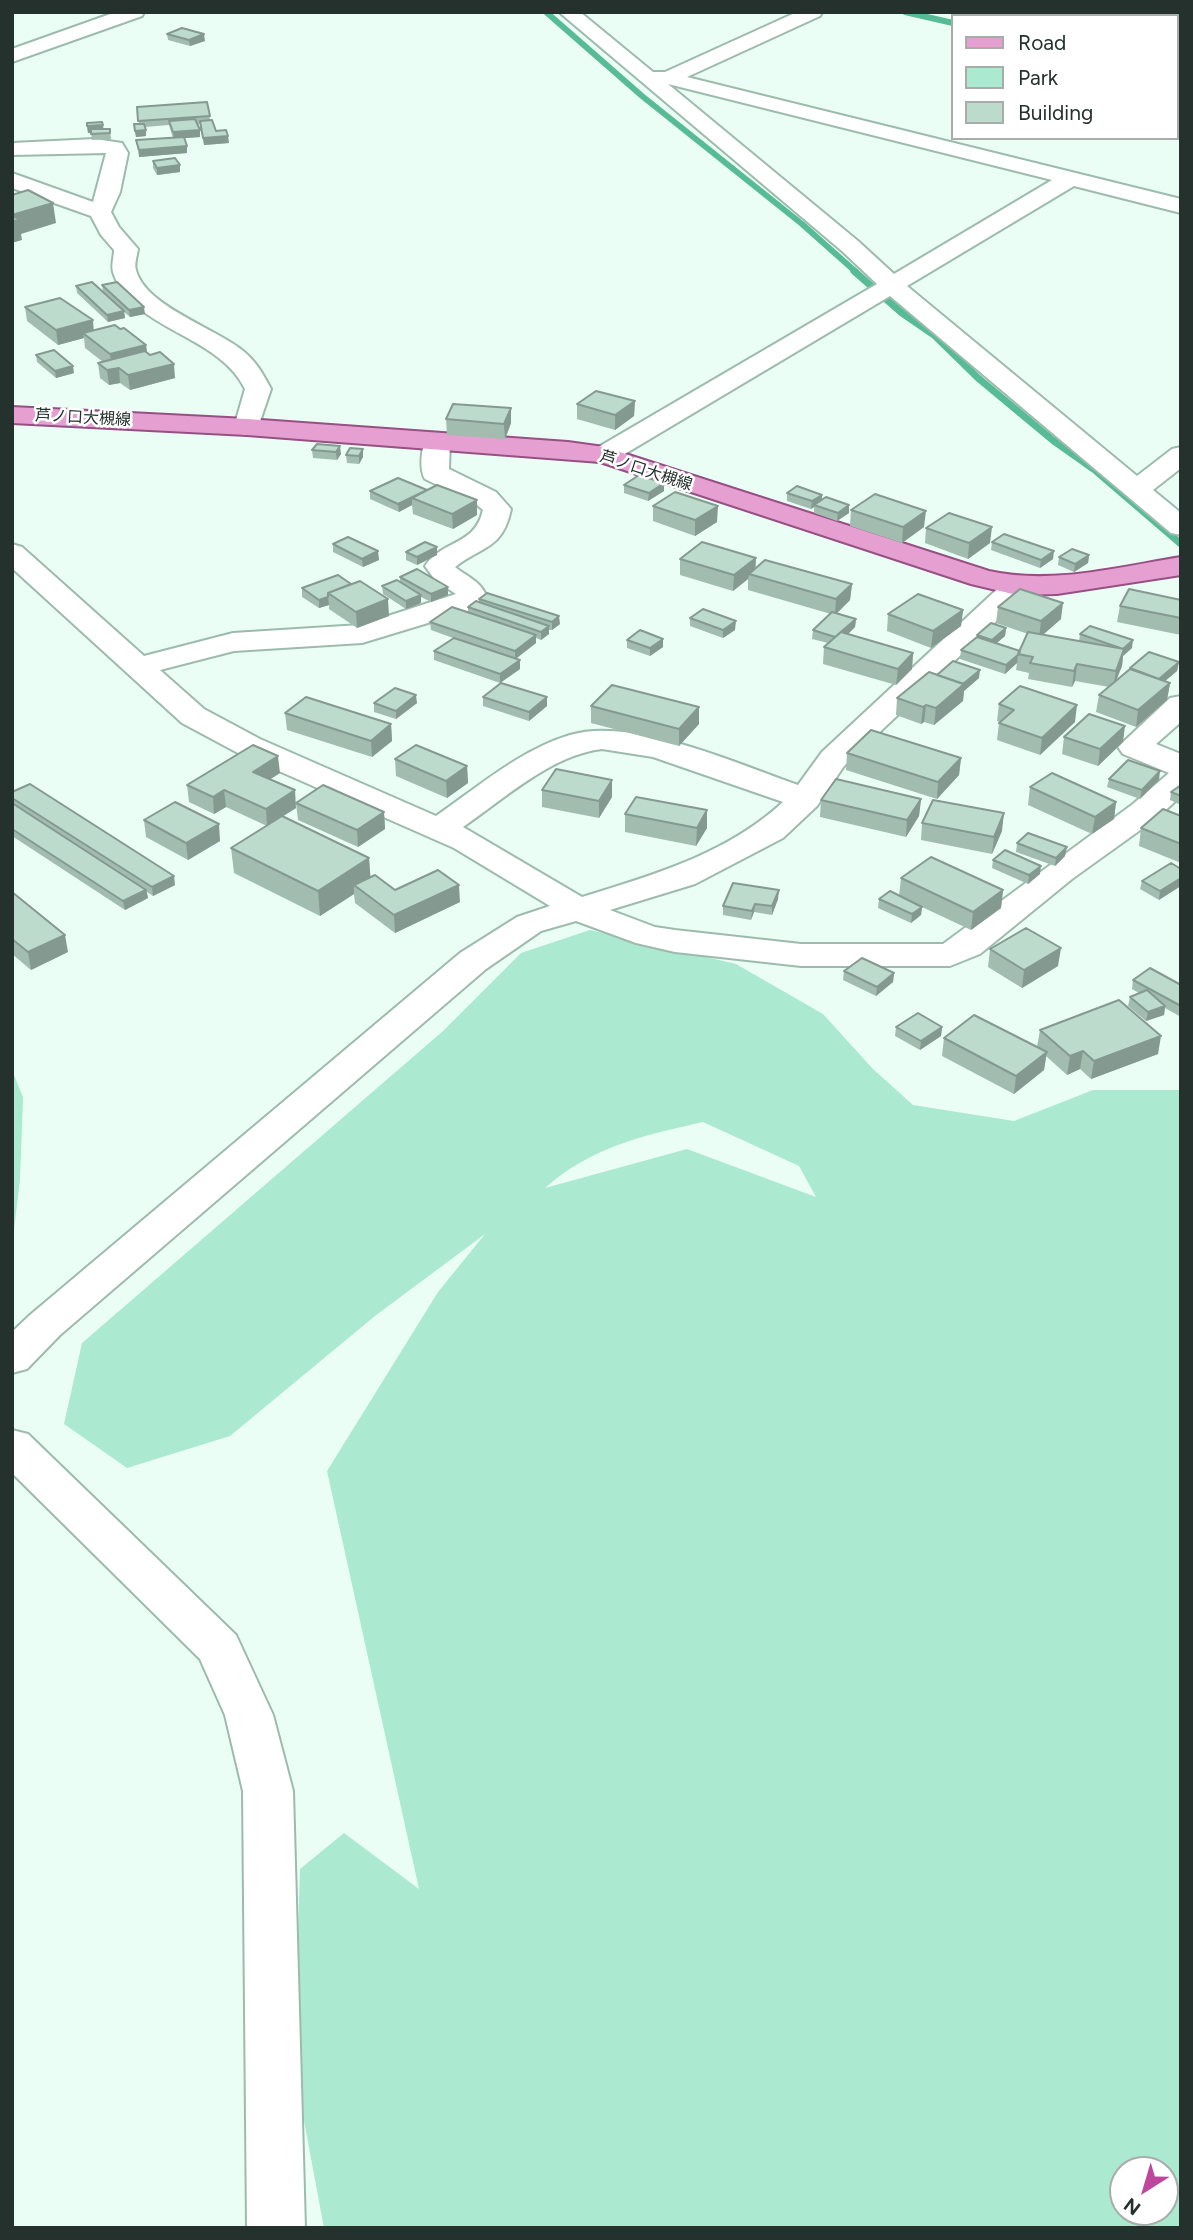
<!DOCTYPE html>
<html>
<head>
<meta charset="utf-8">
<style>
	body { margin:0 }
	#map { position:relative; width:1193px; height:2240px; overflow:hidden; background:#ebfef5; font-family:Figtree,sans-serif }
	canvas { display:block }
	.frame { position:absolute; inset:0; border:14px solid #25312c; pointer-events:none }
	.legend { position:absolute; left:951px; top:14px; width:228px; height:126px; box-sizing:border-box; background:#fff; border:2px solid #a8adab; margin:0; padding:9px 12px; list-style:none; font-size:21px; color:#25312c }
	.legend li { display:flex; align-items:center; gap:14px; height:35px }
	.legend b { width:35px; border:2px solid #a8adab }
	.north { position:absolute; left:1109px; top:2156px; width:70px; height:70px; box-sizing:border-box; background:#fff; border:2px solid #a8adab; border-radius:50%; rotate:217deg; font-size:19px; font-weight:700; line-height:28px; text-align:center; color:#25312c }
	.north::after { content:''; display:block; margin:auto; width:24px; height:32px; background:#be479d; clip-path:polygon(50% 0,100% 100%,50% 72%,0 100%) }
</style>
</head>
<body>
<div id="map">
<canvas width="1193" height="2240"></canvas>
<div class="frame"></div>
<ul class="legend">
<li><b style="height:9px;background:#e5a0d1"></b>Road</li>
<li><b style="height:19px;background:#abead1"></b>Park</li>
<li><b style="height:19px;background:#bcdbcd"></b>Building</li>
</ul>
<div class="north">N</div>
</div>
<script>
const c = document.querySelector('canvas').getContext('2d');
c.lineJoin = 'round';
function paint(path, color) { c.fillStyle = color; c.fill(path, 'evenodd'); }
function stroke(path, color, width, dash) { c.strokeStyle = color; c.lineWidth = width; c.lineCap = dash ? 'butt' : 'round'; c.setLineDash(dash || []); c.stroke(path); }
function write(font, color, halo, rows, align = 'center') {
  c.font = font + ' Figtree,"Noto Sans JP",sans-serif'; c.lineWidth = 5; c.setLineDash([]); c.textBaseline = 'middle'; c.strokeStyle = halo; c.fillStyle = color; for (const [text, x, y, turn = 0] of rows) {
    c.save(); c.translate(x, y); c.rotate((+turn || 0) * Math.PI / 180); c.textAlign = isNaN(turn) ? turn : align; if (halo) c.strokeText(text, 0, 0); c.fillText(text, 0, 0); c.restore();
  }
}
paint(new Path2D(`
	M590,930l146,34 87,50 50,55 40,36 101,16 79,-31h88v1138h-857l-30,-161 6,-198 44,-36 75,56 -92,-418 111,-179 47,-58 -110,82 -145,120 -103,32 -63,-44 18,-81 361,-312 78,-78zM703,1122l96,44 17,31 -129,-48 -142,39c46,-41 100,-53 158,-66zM1123,2170h42v42h-42z
	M12,1070l11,27 -3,82 -8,68z`), '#abead1');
stroke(new Path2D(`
	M546,12l96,84 160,128 54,48
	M905,12l48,11
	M1177,76h4`), '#57bb98', 6);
stroke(new Path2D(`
	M854,271l48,42 32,22 44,43 77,64 41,29 85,73`), '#57bb98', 7);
const minor = new Path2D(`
	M116,12h28l-2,4 -130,46v-13z
	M559,12h21l73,60h12l132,-60h25l-2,4 -133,61 494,122v14l-107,-27 -167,100 230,190 35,-27 9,-2v21l-28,22 28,23v22l-10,-2 -281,-237 -277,165 -9,2 -9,-2 -4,-6 4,-6 282,-165 -35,-33zM668,84l384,96 -158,94 -36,-33z
	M95,139l27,4 6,10 -8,39 -9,20 8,15 19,22c-1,7 -4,15 -2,21 9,36 79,58 106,80 14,11 21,24 29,39l-15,44 -9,2 -9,-2 -4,-6 11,-38c-26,-55 -114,-59 -132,-117 -2,-7 1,-15 1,-22l-13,-15 -10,-19 -79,-28v-15l81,29 13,-49 -94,2v-12z
	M437,434l9,2 4,6 -1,27 47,23 15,17c-8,40 -29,37 -56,58 11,9 25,14 31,28l-12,14 -112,34 -128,8 -74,19 44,39 56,30 176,77c42,-29 84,-66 134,-81 62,-19 168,29 228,50l24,-33 185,-172 10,-3 10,3 5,6 -5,6 -183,174 -27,40 -34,32 -88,46 -85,26 45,17 20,3 126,14h142l190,-140 36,-31 -46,-19 -5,-7 52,-49 11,-2v26l-25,22 25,10v42l-24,22 -85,61 -92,75 -30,12h-149l-126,-14 -39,-9 -60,-22 -35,10 -55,38 -426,366 -33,34 -15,4v-41l18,-17 430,-362 57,-36 33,-11 -96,-58 -216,-95 -56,-30 -170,-155v-24l10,3 122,109 89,-23 127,-8 96,-31 -21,-14 -10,-14c18,-27 50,-20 58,-56l-7,-6 -51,-25c-6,-10 -4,-33 3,-43zM602,749l51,8 130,45c-56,52 -130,73 -201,95l-119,-70c41,-28 88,-72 139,-78z
	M12,1430l16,4 208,201 37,80 20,76 12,437h-58l-4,-437 -18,-76 -25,-56 -188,-186z`);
const major = new Path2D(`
	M12,407l235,12 321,23 36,5 385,124c63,14 129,-4 192,-14v18l-124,19 -40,1 -46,-11 -371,-122 -353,-27 -235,-12z`);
stroke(minor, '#9cbbae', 4);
stroke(major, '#965083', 4);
paint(minor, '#fff');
paint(major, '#e5a0d1');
paint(new Path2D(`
	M167,34l38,7 -15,5 -22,-6z
	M207,102l3,18 6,11 13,12 -25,2 -4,-21h-3l3,6v7l-16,1 3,15 -48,4 -3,-17 37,-2 -4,-13 -24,2 1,9 -10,1 -2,-13h5l-2,-17z
	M87,123l16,6h7l1,10 -19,1 -1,-7h-3z
	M153,161l27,11 -23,3 -4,-7z
	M102,285l43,29 -15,3 -6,-5 1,6 -17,4 -31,-29 -1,-7 27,6z
	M25,307l69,23 26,-1 26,16 1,7 28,26 -45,12 -10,-7 -11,2 -9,-7 -2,-15 5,-1 -18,-14 -1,-10 -26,7 -31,-24z
	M36,355l38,18 -18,5 -19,-16z
	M635,401l-1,15 -19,14 -38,-11v-15z
	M446,419l65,4 -6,16 -58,-4z
	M317,444l24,10 -4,6 -24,-2 -1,-8z
	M346,455l17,2 -4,7 -12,-1z
	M624,485l40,6 -16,10 -24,-8z
	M427,490l50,10v15l-24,14 -40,-15 -1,-9 -13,7 -29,-13v-8z
	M787,493l62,12v8l-12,8 -23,-8v-6l-3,2 -24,-8z
	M653,506l64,16 -22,14 -42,-15z
	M851,510l73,17 -22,16 -52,-17z
	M926,528l64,15 -22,16 -43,-16z
	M992,542l61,17 -13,9 -49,-18z
	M333,544l46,16 -16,7 -30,-15z
	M437,547v8l-20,10 -11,-5v-8z
	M1089,555l-1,8 -14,9 -16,-7 1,-8z
	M756,558l-1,10 97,16 -2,16 -13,13 19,6 -1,8 -7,7 65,19 -1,16 -16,16 -73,-21 1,-17 4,-4 -16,-4 1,-9 18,-16 -83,-24v-11l-15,12 -53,-16v-16z
	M338,575l51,41 -32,12 -28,-19v-4l-10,3 -17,-11v-9z
	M400,577l48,10v8l-17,7 -10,-5v6l-15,6 -23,-15 -1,-8 18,-4z
	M479,599l81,25 -8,6h-3v4l-8,6 -5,-2v5l-20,16 4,1v9l-20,14 -66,-23v-9l19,-13 -22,-8 -1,-8 38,-10v-5l11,-5z
	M1181,600v35l-64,-13 3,-16z
	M998,607l63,12 -18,16 36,6 1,-7 52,14 -9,8 -1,10 -6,15 13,-11 1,-2 49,-6 -2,9 -12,10 5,2 -3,17 -31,27 -40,-15 3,-17 10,-8 -34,-6 -3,6 -44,-8 1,-6 -13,-3 1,-7 -12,11 -45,-15 1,-9 16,-13v-2l29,-7 -1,8 -8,7 23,8 8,-17 -32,-11z
	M963,610l-2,16 -30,22 -44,-17 1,-17z
	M690,618l45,12 -12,8 -33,-12z
	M663,639v8l-13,9 -23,-8v-8z
	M937,675l42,3 -15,13 -1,10 -29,24 -10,-3 -3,2 -25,-9 1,-17z
	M483,697h64v9l-18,15 -46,-15z
	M374,703h43l-21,16 -22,-7z
	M999,704l76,18 -35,33 -43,-15 2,-17 1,-1 -3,-1z
	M591,706l108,1v17l-20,22 -88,-23z
	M285,713l106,11 1,17 -20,16 -85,-27z
	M1064,737l59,5 -25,24 -36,-12z
	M847,753l114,5 -2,17 -22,24 -91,-29z
	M395,759l72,7 1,17 -21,15 -51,-22z
	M280,773l-10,6 26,29 -14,9 87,41 1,20 25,12 65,12 -65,31 -40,-30 -1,-9 -34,22 -86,-43 -3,-25 36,-22 -41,-19 -12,7 -25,-12 -2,-17z
	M1109,779l50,1 -19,19 -33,-12z
	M612,780v17l-13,21 -57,-11v-17z
	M1181,785v20l-11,-5 1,-8z
	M1030,787l86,15 -2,17 -22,15 -64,-29z
	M12,792l163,93 -22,11 -6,-4 1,6 -23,12 -113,-74z
	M921,799l-2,17 -13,21 -86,-20 1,-17z
	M296,803l88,9 1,17 -27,18 -60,-27z
	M707,810v18l-11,18 -71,-14v-18z
	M1181,816v47l-42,-17 2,-18z
	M144,820l76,21 -32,19 -42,-23z
	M922,823l80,8 -10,23 -71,-14z
	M1017,843l48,13 -10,10 -39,-14z
	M993,860l47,14 -12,10 -36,-16z
	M1181,869l-22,31 -19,-11 2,-8z
	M901,878l102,12 -2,18 -30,22 -49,-23 -1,8 -10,8 -33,-15 1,-9 20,-3z
	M12,892l56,60 -37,18 -19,-16z
	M778,899l-6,16 -18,-3 -3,8 -28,-5v-9z
	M990,949l68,17 -36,22 -34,-21z
	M844,971l50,2 -1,9 -17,14 -33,-16z
	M1133,980l48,5v32l-16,-9 -1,7 -18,6 -18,-15 2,-9 9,-4 -7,-4z
	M896,1027h46l-1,9 -21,14 -25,-14z
	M1040,1030l118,24 -67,25 -11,-10 -13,6 -21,-19 -2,14 -30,24 -72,-38 2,-18 93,9z`), '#a2bcb0');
paint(new Path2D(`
	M204,34l1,7 -15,5 -1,-6z
	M103,125l1,7 -16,1 -1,-7z
	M146,130v6l-10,1 -1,-6z
	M200,130v7l-26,2 -1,-7z
	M228,136l1,7 -25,2 -1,-7z
	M187,146v7l-48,4v-7z
	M180,165v7l-23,3v-7z
	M53,203l3,20 -35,11 1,6 -10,3v-28z
	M144,307l1,7 -15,3 -1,-7z
	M124,311l1,7 -17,4 -1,-7z
	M93,320l1,15 -11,-2 1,5 -26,7 -2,-15z
	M146,345l2,15 -36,9 -2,-15z
	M174,364l1,14 -45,12 -2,-15z
	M73,366l1,7 -18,5 -1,-7z
	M119,368l1,15 -11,2 -2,-15z
	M635,401l-1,15 -19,14v-15z
	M511,408v15l-6,16 -1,-15z
	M340,446l1,8 -4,6 -1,-8z
	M363,449v8l-4,7v-8z
	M664,483v8l-16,10 1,-8z
	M427,490l-15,8v7l-13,7 -1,-8z
	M822,495v7l-8,3v2l-3,2 1,-8z
	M477,500v15l-24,14 -1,-15z
	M849,505v8l-12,8 1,-8z
	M718,506l-1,16 -22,14v-16z
	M926,511l-2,16 -22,16 1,-16z
	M992,527l-2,16 -22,16 1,-16z
	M437,547v8l-20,10v-8z
	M378,551l1,9 -16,7 -1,-8z
	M1054,551l-1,8 -13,9 1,-8z
	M1089,555l-1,8 -14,9 1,-8z
	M756,558l-1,16h-6l-1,5 -15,12 1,-16z
	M852,584l-2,16 -15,15 1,-16z
	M448,587v8l-17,7v-8z
	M421,595v8l-15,6v-8z
	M328,597l1,8 -10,3v-8z
	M388,599l1,17 -32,12 -1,-16z
	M1063,603l-2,16 -22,19 2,-17z
	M963,610l-2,16 -30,22 2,-17z
	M559,616l1,8 -8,6v-8z
	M856,619l-1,8 -19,19 1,-9z
	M736,621l-1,9 -12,8v-8z
	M549,626v8l-8,6v-8z
	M1006,628l-1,8 -14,12 1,-8z
	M536,635v8l-21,16v-8z
	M663,639v8l-13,9v-8z
	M1133,640l-1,8 -9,8 -1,10 -9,22 3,-17 7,-22z
	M913,653l-1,16 -16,16 2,-16z
	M1018,654l-1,9 -12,11 1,-9z
	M520,660v9l-20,14v-9z
	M1179,662l-2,9 -19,16 1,-8z
	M1077,664l-2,17 -3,6 2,-16z
	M980,670l-1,8 -15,13 -1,10 -29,24 2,-17z
	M1170,683l-3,17 -31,27 2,-17z
	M416,695l1,8 -21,16v-8z
	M547,697v9l-18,15v-9z
	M926,705l-2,17 -3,2 2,-17z
	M1077,705l-2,17 -35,33 2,-17z
	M699,707v17l-20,22v-17z
	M391,724l1,17 -20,16 -1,-16z
	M1125,726l-2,16 -25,24 2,-17z
	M278,756l2,17 -25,16 -2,-17z
	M961,758l-2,17 -22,24 1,-17z
	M467,766l1,17 -21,15 -1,-17z
	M1160,771l-1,9 -19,19 2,-9z
	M612,780v17l-13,21v-17z
	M224,790l2,17 -12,7 -1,-17z
	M295,790l1,18 -29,18 -1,-17z
	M921,799l-2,17 -13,21 1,-17z
	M1116,802l-2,17 -22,15 3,-17z
	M707,810v18l-11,18 1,-18z
	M384,812l1,17 -27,18 -1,-17z
	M1004,813l-2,18 -10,23 2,-17z
	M219,824l1,17 -32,19 -2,-17z
	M1067,847l-2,9 -10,10 1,-8z
	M369,858l2,25 -17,2v9l-34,22 -2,-25z
	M1041,866l-1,8 -12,10 1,-9z
	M174,876l1,9 -22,11 -1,-9z
	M1181,878v8l-22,14 1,-9z
	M459,885l1,17 -65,31 -1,-18z
	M146,890l2,8 -23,12 -2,-9z
	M779,890l-1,9 -6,16v-9z
	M1003,890l-2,18 -30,22 2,-18z
	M755,904l-1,8 -3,8 1,-9z
	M922,907l-1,8 -10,8 1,-9z
	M65,935l3,17 -37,18 -3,-18z
	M1061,948l-3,18 -36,22 2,-18z
	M894,973l-1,9 -17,14 1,-9z
	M1165,1006l-1,9 -18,6 2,-9z
	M942,1027l-1,9 -21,14 1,-9z
	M1161,1036l-3,18 -67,25 3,-18z
	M1083,1051l-3,18 -13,6 3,-19z
	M1047,1052l-3,18 -30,24 2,-18z`), '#849990');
const building = new Path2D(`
	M182,28l22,6 -15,6 -22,-6z
	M207,102l3,14 -72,5 -1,-14z
	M195,119l5,11 -27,2 -4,-11z
	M212,120l4,11 10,-1 2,6 -25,2 -3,-17z
	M102,122l1,3 -16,1v-3z
	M134,124h10l2,6 -11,1z
	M91,129h19v4l-19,1z
	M184,137l3,9 -48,4 -3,-10z
	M175,158l5,7 -23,3 -4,-7z
	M28,190l25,13 -41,12v-20z
	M12,216l7,3 -7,3z
	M92,282l32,29 -17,4 -31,-29z
	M117,282l27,25 -15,3 -27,-25z
	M60,298l33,22 -37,10 -31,-23z
	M115,325l5,4 4,-1 22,17 -36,9 -27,-21z
	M54,350l19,16 -18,5 -19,-16z
	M145,351l5,4 10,-3 14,12 -46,11 -9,-7 -12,2 -9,-7z
	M596,391l39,10 -20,14 -38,-11z
	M453,404l58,4 -7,16 -58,-5z
	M317,444l23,2 -4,6 -24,-2z
	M350,448l13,1 -4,7 -13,-1z
	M639,475l25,8 -15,10 -25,-8z
	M398,478l29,12 -29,14 -28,-13z
	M437,485l40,15 -25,14 -40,-16z
	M797,486l25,9 -10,6 -25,-8z
	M675,492l43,14 -23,14 -42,-14z
	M875,494l51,17 -23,16 -52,-17z
	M826,497l23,8 -11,8 -24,-8z
	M949,513l43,14 -23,16 -43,-15z
	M1004,534l50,17 -13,9 -49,-18z
	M348,537l30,14 -16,8 -29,-15z
	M425,542l12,5 -20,10 -11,-5z
	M702,542l54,16 -22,17 -54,-16z
	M1072,549l17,6 -14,9 -16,-7z
	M765,560l87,24 -16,15 -87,-25z
	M417,569l31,18 -17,7 -31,-17z
	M338,575l13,9 -23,9v4l-9,3 -17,-12z
	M397,580l24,15 -15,6 -24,-15z
	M360,581l28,18 -32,13 -28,-19z
	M1020,589l43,14 -22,18 -43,-14z
	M1129,589l52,11v18l-61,-12z
	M487,593l72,23 -7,6 -73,-23z
	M918,594l45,16 -30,21 -45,-17z
	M476,601l73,25 -8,6 -73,-25z
	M452,607l84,28 -21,16 -85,-29z
	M703,609l33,12 -13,9 -33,-12z
	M832,612l24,7 -21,18 -22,-7z
	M991,623l15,5 -14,12 -15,-5z
	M1090,626l43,14 -10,9 -43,-15z
	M640,630l23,9 -13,9 -23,-8z
	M841,632l72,21 -15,16 -74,-22z
	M1028,632l96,17 -8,22 -39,-7 -3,7 -44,-8 3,-6 -15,-3z
	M977,637l43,14 -1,3 -13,11 -45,-15z
	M454,638l66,22 -20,14 -66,-23z
	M1149,652l30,10 -20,17 -29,-11z
	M953,661l27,9 -17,14 -26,-9z
	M1130,669l40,14 -32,27 -39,-15z
	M929,672l35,12 -28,24 -10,-3 -3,2 -26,-9z
	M501,683l46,14 -18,15 -46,-15z
	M612,685l87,22 -20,22 -88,-23z
	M1020,686l57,19 -35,33 -43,-15 15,-13 -15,-6z
	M395,688l21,7 -20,16 -22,-8z
	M306,697l85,27 -20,17 -86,-28z
	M1089,714l36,12 -25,23 -36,-12z
	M871,730l90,28 -23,24 -91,-29z
	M253,745l25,11 -25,16 42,18 -29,19 -42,-19 -11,7 -26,-12z
	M416,745l51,21 -21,15 -51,-22z
	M1128,760l32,11 -18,19 -33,-11z
	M556,769l56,11 -13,21 -57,-11z
	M1052,773l64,29 -21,15 -65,-30z
	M836,779l85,20 -14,21 -86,-20z
	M30,784l144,92 -22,11 -140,-89v-6z
	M323,785l61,27 -27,18 -61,-27z
	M1181,785v11l-10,-4z
	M636,797l71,13 -10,18 -72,-14z
	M933,800l71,13 -10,24 -72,-14z
	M175,802l44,22 -33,19 -42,-23z
	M12,803l134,87 -23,11 -111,-72z
	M1163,809l18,7v28l-40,-16z
	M282,816l87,42 -51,33 -87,-43z
	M1028,833l39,14 -11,11 -39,-15z
	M1005,850l36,16 -12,9 -36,-15z
	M931,857l72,33 -30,22 -72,-34z
	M1171,863l10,6v9l-21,13 -18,-10z
	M438,870l21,15 -65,30 -40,-30 21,-10 20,15z
	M733,883l46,7 -7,16 -17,-2 -3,7 -29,-5z
	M890,891l32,16 -10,7 -33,-15z
	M12,892l53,43 -37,17 -16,-13z
	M1026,928l35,20 -37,22 -34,-21z
	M862,958l32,15 -17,14 -33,-16z
	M1150,968l31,17v21l-48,-26z
	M1147,990l18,16 -17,6 -18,-15z
	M1119,1000l42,36 -67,25 -11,-10 -13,5 -30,-26z
	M918,1013l24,14 -21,14 -25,-14z
	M974,1015l73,37 -31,24 -72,-38z`);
paint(building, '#bcdbcd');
stroke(building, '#849990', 2);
write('16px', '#25312c', '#fff', [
	["芦ノ口大槻線",83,418,3],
	["芦ノ口大槻線",646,471,18]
]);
</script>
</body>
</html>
